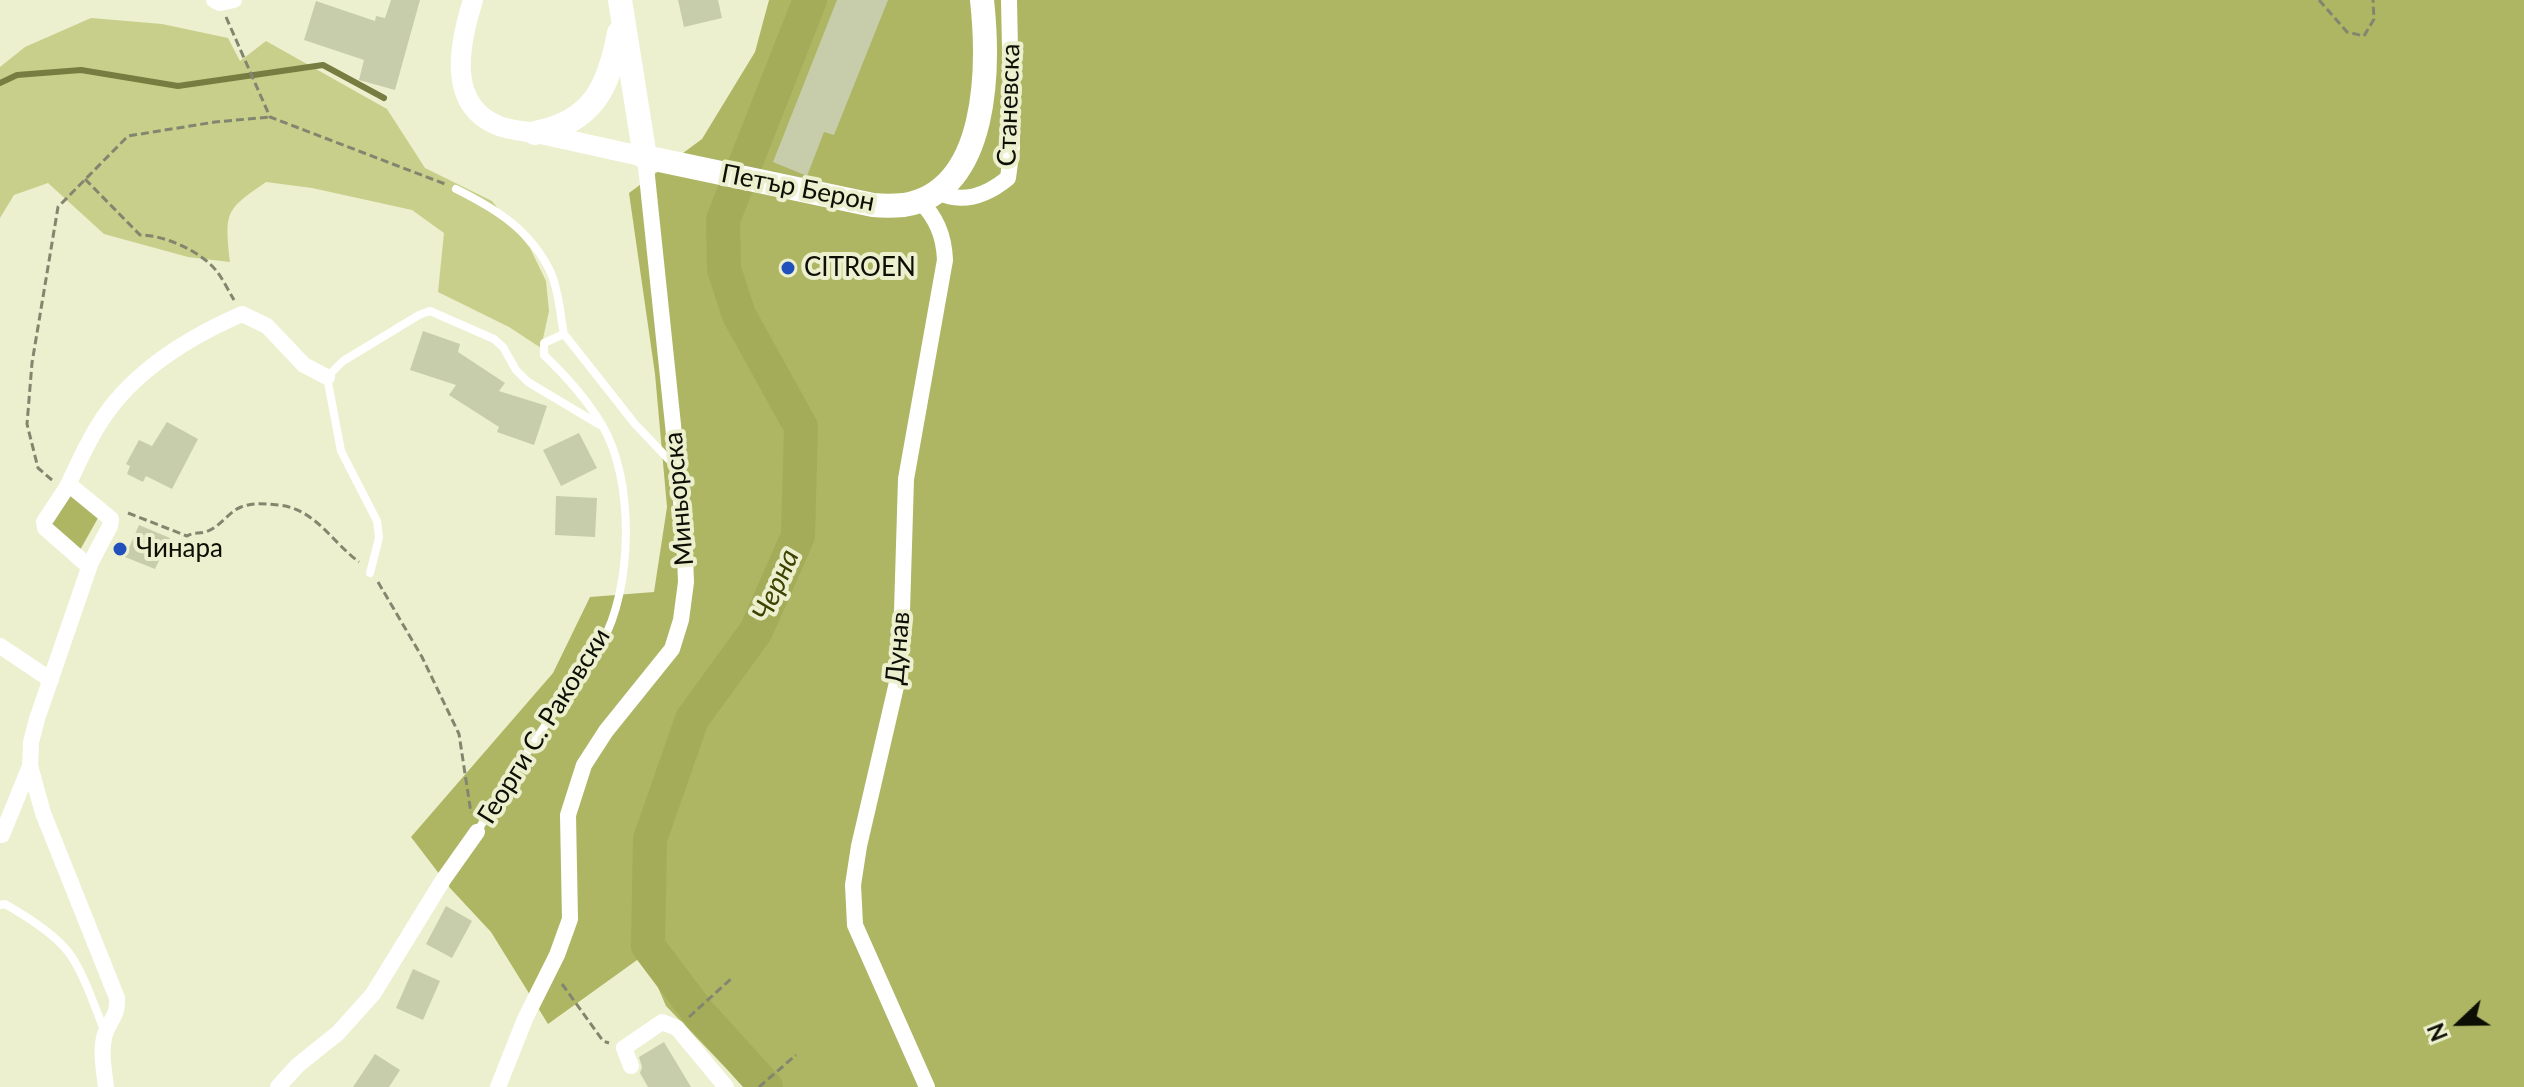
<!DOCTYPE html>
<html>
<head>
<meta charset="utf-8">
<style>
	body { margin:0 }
	#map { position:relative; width:2524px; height:1087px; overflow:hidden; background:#ecf0ce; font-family:Lato,sans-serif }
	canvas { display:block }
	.north { position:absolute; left:2420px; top:983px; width:80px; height:80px; -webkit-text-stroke:6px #ecf0ce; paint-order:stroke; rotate:248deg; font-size:22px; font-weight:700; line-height:32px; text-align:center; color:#0d0e04 }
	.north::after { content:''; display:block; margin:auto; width:28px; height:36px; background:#0d0e04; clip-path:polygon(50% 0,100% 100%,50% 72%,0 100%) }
</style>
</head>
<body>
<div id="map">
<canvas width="2524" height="1087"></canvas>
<div class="north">N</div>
</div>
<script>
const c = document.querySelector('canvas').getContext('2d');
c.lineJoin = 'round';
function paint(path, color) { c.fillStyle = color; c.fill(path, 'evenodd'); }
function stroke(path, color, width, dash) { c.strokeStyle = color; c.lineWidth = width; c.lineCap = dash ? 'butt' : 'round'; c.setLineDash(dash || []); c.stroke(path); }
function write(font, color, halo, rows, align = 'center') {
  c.font = font + ' Lato,sans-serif'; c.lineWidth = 8; c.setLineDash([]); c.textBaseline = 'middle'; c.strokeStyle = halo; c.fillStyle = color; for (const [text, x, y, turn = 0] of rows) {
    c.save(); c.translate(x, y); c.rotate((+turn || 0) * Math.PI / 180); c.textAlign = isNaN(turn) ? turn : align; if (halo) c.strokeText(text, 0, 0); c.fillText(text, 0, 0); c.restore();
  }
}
paint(new Path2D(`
	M91,18l71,6 66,14 12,23 26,-20 121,68 38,59 67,33 38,47 16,33 3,30 -8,37 -32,-21 -71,-35 6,-59 -32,-23 -100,-22 -46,-6c-42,29 -41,30 -36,80l-42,-5 -84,-23 -56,-51 -34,12 -14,23v-151l25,-20z`), '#c8cf8b');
paint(new Path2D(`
	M769,0h1755v1087h-1776l-26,-23 -56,-58 -22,-51 -96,69 -57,-92 -41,-44 -39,-51 142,-164 37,-76 64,-5 13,-85 -12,-133 -26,-181 73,-54 53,-87z
	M68,493l30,25 -18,32 -31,-28z`), '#aeb664');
stroke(new Path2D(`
	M0,83l17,-8 64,-5 97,16 145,-21 61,33`), '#777c40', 6);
stroke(new Path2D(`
	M766,1087l-69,-76 -49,-65 2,-107 42,-120 64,-88 42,-95 3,-109 -62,-112 -15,-46 -1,-49 87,-220`), '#a4ab59', 34);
paint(new Path2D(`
	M391,0h29l-25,90 -36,-10 5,-20 -60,-20 12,-39 59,20 1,-5 9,2z
	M678,0h40l4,18 -38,9z
	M837,0h51l-54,135 -10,-3 -17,44 -34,-14z
	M423,331l37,13 -2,8 47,31 -6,8 48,15 -13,39 -37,-13 2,-5 -50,-32 7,-10 -46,-15z
	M167,422l31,17 -26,50 -26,-13 -3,6 -16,-8 3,-8 -4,-2 13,-24 13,6z
	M579,433l18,35 -36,18 -18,-36z
	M556,496l41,2 -2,39 -40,-2z
	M139,525l31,13 -15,31 -30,-12z
	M446,906l26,15 -20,37 -26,-14z
	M413,969l27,12 -17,39 -27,-12z
	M664,1042l27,45h-43l-8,-14 2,-6 -3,-10z
	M375,1054l25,16 -11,17h-36z`), '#c7ccab');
stroke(new Path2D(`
	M2319,0l28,32 17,4 10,-17 -1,-19
	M226,17l44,100 175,67
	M85,179l55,56c25,0 63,17 78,38 6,8 11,19 16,27
	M52,480l-14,-12 -11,-44 5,-61 26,-156 70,-71 87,-14 55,-5
	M128,513l59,23c7,-4 11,-2 18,-4 15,-4 23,-20 36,-25 13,-5 24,-3 38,-2 36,4 53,37 80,57
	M378,582l44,75 37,77 12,79
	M562,984l41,57 6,2
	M689,1017l43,-39
	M759,1087l37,-32`), '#83866f', 3, [8, 4]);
stroke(new Path2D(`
	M456,189c40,20 75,41 95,84 8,18 9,42 13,61l-20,9v12c23,22 42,43 58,70 33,55 31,164 -1,219 -11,19 -26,36 -38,55 -30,44 -59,87 -86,133
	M564,334l71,90 39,41
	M370,573l9,-35 -2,-17 -36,-70 -14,-74 16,-16 76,-46 11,-4 64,28 9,8 13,23 12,12 72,43
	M0,905l5,-1c21,12 49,29 64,49 15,20 26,55 36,79`), '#fff', 8);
stroke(new Path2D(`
	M214,0l6,3 14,-3
	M935,191c27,14 51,5 73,-13l4,-31 -3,-147
	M919,200c17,17 25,35 26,60l-39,219 -5,165 -3,34 -39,168 -6,39 2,40 72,162
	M67,487c10,-21 19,-42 31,-61 31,-52 89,-88 144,-112l25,12 37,39 23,12
	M67,487h5l39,32 -1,7 -19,36 -5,2 -41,-36 -1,-6z
	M91,562l-54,157 -6,23 -1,24 13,47 74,185c1,20 -7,20 -12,36 -5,17 -1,36 1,53
	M0,646l51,34
	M2,835l28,-69
	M631,1066l-7,-18 38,-26 15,6 49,59
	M278,1087l20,-22 40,-32 35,-39 70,-114 34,-48
	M498,1087l27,-68 32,-64 13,-36 -2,-104 16,-50 22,-34 66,-82 9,-29 5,-38 -2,-52 -39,-373`), '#fff', 16);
stroke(new Path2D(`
	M473,0c-13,42 -28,105 26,126 13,5 28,5 42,8 35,8 69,15 104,23`), '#fff', 20);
stroke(new Path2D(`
	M620,0l25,157 228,48c10,1 20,1 31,0 86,-14 85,-140 78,-205
	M535,133c58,-11 74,-46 84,-100`), '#fff', 24);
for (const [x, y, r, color] of [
	[788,268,8,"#2150bd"],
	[120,549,8,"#2150bd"]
]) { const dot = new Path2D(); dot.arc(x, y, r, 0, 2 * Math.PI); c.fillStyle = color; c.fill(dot); stroke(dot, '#ecf0ce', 3); }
write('26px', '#0d0e04', '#ecf0ce', [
	["Станевска",1009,105,-88],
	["Петър Берон",798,188,11],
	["Миньорска",679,499,-95],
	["Дунав",898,648,-85],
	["Георги С. Раковски",544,726,-58]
]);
write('26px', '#0d0e04', '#ecf0ce', [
	["CITROEN",804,268],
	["Чинара",136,549]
], 'left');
write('italic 28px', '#3e4200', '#ecf0ce', [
	["Черна",776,585,-66]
]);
</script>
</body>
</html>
